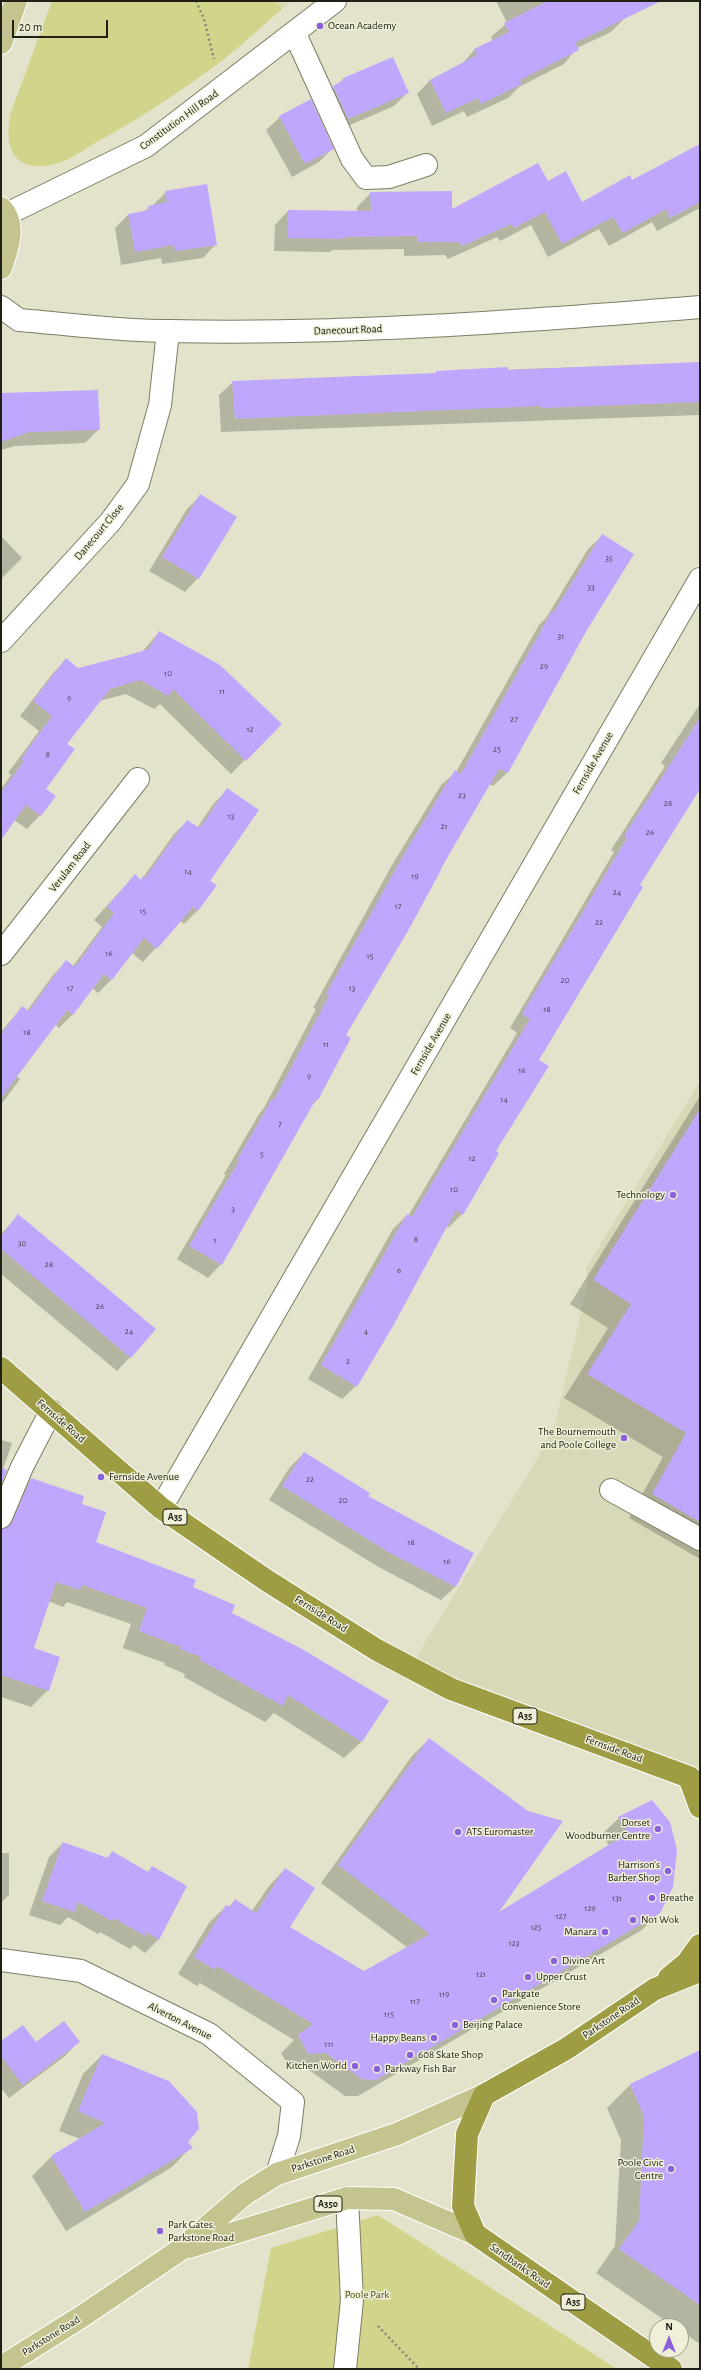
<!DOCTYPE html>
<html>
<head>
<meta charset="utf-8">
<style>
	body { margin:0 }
	#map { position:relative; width:701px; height:2370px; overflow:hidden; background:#e2e3ca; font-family:"Alegreya Sans",sans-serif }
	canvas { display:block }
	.frame { position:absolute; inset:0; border:2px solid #202017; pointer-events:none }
	.north { position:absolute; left:649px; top:2318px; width:40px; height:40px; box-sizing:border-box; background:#eff0d7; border:1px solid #9c9d8a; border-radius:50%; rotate:0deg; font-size:11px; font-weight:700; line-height:16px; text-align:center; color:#202017 }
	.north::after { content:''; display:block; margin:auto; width:14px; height:18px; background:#8b61db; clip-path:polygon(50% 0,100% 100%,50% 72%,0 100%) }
	.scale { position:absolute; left:12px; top:20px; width:96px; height:18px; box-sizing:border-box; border:2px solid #202017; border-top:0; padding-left:5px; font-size:12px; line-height:14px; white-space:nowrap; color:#202017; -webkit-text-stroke:3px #eff0d7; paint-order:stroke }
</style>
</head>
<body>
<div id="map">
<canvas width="701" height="2370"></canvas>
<div class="frame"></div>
<div class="north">N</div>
<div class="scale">20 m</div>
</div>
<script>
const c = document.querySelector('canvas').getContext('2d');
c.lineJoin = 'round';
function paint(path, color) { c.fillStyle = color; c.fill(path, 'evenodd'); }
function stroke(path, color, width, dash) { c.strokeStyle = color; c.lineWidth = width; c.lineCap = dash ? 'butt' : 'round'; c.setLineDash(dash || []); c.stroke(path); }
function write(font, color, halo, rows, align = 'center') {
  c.font = font + ' "Alegreya Sans",sans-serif'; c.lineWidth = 3; c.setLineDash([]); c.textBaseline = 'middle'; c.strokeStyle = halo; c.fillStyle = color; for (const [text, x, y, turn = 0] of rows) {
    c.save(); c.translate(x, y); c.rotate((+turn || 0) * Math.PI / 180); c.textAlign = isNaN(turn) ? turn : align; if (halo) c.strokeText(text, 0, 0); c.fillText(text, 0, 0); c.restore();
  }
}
paint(new Path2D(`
	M276,1h16l-10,8z
	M700,1081v697l-290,-111 130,-213 16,-33 31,-135 -1,-18z`), '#d8d9b9');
paint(new Path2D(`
	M52,1h224l6,8c-22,19 -44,40 -67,57 -38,28 -79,55 -120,77 -12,7 -26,18 -40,21 -42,10 -52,-16 -44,-52z
	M378,2215l239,154h-369l23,-121z`), '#d3d48b');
paint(new Path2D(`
	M496,1h120l9,17 -14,14 -34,16 -13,16 -45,23 -11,11 -41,19 -3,-6 -32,15 -15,-32 13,-14 32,-16 13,-15 18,-8 -2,-4 16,-14z
	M393,58l14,35 -13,13 -60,26 -14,-31 23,-22z
	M280,117l52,32 -13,13 -27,15 -26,-47z
	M700,145v63l-43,23 -5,-9 -43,24 -10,-17 -51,28 -17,-32 -31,16 -3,-4 -49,22 -3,-4 -41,1v-7l-72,1 -2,2 -56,-1 1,-26 13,-14 69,1v-5l14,-14 80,18 96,-29 35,21 50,-21z
	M166,192l50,52 -13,14 -41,6 -1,-6 -40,7 -6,-37 14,-14 14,-2 9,-6z
	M700,363v52l-479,17 -2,-37 14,-13 202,-8 2,-2z
	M1,400l98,29 -14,14 -70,3 -14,4z
	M200,496l-2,82 -13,14 -36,-21 38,-62z
	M1,536l21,22 -21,21z
	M602,536l-16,94 -79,143 -14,13 -4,-2 -21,35 -61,112 -62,105 5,2 -33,62 -8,8 -88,156 -13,14 -31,-19 49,-84 -2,-1 35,-60 5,-6 52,-99 -3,-1 79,-143 49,-80 15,-13 83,-147 7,-7 42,-69z
	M159,632l121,92 -49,50 -71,-70 -6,5 -28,-15 -27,7 -33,43 -22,45 -4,26 -13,14 -13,-9 -13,18v-49l10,-14 -3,-2 31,-42 -19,-15 33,-43 14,-14 11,10 64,-17z
	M700,704v83l-61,98 -102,175 -75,154 -14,14 -2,-2 -90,160 -14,13 -34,-20 85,-150 14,-14 1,1 109,-183 -7,-5 104,-176 -3,-2 54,-84 -4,-3z
	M227,790l-19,91 -10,29 -14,14 -4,-3 -37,41 -11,-9 -21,27 -13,13 -6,-5 -19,26 -14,14 -4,-4 -39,52 4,3 -19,26v-73l21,-25 5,4 26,-36 14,-14 6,5 29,-39 -8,-7 28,-31 13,-13 5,5 2,-2 32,-45 14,-13 9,7 17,-25z
	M700,1096v463l-71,-41 34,-61 -99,-59 44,-70 -38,-24z
	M18,1216l112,141 -13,14 -116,-97v-40z
	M1,1440l11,3 -11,32z
	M304,1453l63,43 106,57 -18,34 -14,13 -64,-34 -108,-66 21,-33z
	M31,1479l49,26 15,38 97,45 38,25 157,88 -26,41 -17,16 -70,-45 -9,9 -81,-45 1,-3 -21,-9 1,-2 -42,-15 8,-24 -64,-22 -4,5 -15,-6 -16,48 16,41 -17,17 -30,-10v-169l13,-32z
	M429,1739l67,177 113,-70 -7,-12 17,-16 57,32 -4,36 -13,27 -17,17 -284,166h-13l-36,-26h-18l-10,-17 13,-13 -94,-57 -3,3 -19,-12 31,-51 17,-17 2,1 7,-6 17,10 17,-25 16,-17 4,58 75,45 44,-24 -87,-65 91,-127z
	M63,1843l43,16 6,-6 35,19 5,-4 7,71 -14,14 -11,-8 -4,4 -30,-17 -2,2 -30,-17 -8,8 -31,-10 20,-58z
	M1,1853h8v42l-8,8z
	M78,2042l-13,14 -56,42 -8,-10v-45z
	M700,2051v293l-19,-13v-5h-8l-77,-53 19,-27 6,-106 -14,-32 24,-24z
	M102,2055l89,92 -19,20 -106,64 -34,-55 20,-20 28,-17 -21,-8 24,-57z`), '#0003');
paint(new Path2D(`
	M548,1h113l-86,42 4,7 -59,30 2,4 -41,20 -3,-6 -32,15 -16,-33 47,-25 -3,-6 35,-17 -5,-9z
	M393,57l16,36 -61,26 -15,-33 11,-6 -1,-2z
	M311,99l23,50 -29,15 -26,-48z
	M700,144v58l-30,16 -4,-9 -43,24 -10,-16 -51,27 -17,-32 -31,16 -3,-4 -49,22 -3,-4h-42v-6l-73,1v2l-57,-1 1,-28 83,1 -1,-19 82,-1v18l86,-46 10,18 18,-10 16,31 48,-27 2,5z
	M207,184l10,61 -42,6 -1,-6 -39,7 -7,-38 21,-4 -1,-4 19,-4 -2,-11z
	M700,362v40l-159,6v-2l-306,13 -3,-38 204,-8v-2l72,-4v3z
	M98,390l2,40 -71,2 -28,10v-49z
	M200,494l37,23 -38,62 -37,-22z
	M602,534l32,20 -47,76 -79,143 -9,-4 -59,101h1l-33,61 -62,104 5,3 -33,62 -2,-1 -94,166 -33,-19 50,-85 -2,-1 35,-61 2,1 55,-104 -3,-2 80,-143 49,-81 6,4 91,-163 2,1z
	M159,631l61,34 62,59 -36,37 -73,-72 -4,7 -29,-16 -30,9 -43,55 8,5 -29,40 10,7 -15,20 -15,-11 -25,35v-47l23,-32 -3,-2 31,-43 -19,-15 33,-43 12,10 47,-12 24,-7z
	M700,718v71l-60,96 3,2 -104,173 10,6 -53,85 3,2 -36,62 -7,-5 -63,116 -36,61 -36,-22 86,-151 5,3 118,-198 -8,-5 105,-176 -3,-2z
	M227,788l32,22 -49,71 7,4 -19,26 -5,-4 -36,42 -13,-11 -32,42 -8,-6 -31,41 -6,-5 -66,88v-63l21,-29 7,5 37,-51 9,7 39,-54 -7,-6 28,-33 6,6 2,-4 2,2 42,-58 13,8z
	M700,1109v413l-48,-28 34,-61 -99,-59 44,-70 -38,-24z
	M18,1214l138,115 -25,29 -130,-109v-13z
	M304,1452l66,41 -2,3 106,57 -18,34 -66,-34 -108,-67z
	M1,1468l6,2 -6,15z
	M31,1478l53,18 -2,8 24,8 -10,30 100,38 -3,7 42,18 -3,8 70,36 87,52 -27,41 -74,-47 -5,11 -83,-46 1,-3 -21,-8 1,-2 -42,-16 8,-23 -65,-23 -2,5 -24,-8 -22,66 26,9 -11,34 -48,-16v-146l7,-2 4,-5z
	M429,1738l99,73 35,10 -64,91 129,-79 -10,-16 34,-17 18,22 7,28 -4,37 -13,26 -284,167 -14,-1 -36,-26 -18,1 -10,-19 15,-11 -96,-58 -2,4 -21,-13 32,-52 4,2 5,-8 21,14 29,-45 30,20 -25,39 74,44 66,-37 -92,-69z
	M63,1842l45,16 4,-7 36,21 4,-6 35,20 -28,54 -12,-8 -2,4 -31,-18 -2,3 -34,-19 -4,10 -32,-11z
	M64,2021l16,21 -57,43 -22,-29v-15l22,-16 13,17z
	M700,2050v255l-81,-56 20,-28 5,-105 -14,-32z
	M102,2054l67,27 28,31 2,17 -11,13 5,6 -108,64 -34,-56 54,-33 -27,-12z`), '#c0a7fe');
const minor = new Path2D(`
	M295,34l57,125 14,19 23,-1 37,-12
	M7,214l139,-68 189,-145
	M1,307l18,13c50,4 101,11 151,11 177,4 353,-10 530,-24
	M1,641l110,-120 27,-37 22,-79 8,-74
	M1,954l137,-175
	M611,1490l89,49
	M161,1508l539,-929
	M1,1517l21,-50 29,-56
	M1,1960l80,11 128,63 84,68 -4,34 -12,38
	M345,2369l7,-69 -5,-102`);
const major = new Path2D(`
	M1,43l15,-42
	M1,208c16,17 6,41 0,60
	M189,2247l158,-49 47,1 81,35
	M1,2367l80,-50 99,-67 65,-56 32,-20 120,-40 87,-39`);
const highway = new Path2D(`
	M1,1368l160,140 105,72 111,70 74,39 238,88 11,9
	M689,1777l11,30
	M669,1978l18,-15 13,-18
	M671,2369l-196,-135 -12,-28 4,-72 17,-39 82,-46 89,-60 45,-18`);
stroke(minor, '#7c7d66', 24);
stroke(major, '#fff', 24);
stroke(highway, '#fff', 24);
stroke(new Path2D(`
	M196,1l8,18 10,40
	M378,2326l41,43`), '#868675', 2.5, [2, 3]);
stroke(minor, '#fff', 22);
stroke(major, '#c5c48e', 22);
stroke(highway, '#9e9d43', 22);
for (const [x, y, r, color] of [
	[320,26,4,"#8b61db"],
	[673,1195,4,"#8b61db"],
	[624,1438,4,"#8b61db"],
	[101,1477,4,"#8b61db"],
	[658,1829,4,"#8b61db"],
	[458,1832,4,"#8b61db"],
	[668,1871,4,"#8b61db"],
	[652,1898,4,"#8b61db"],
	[633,1920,4,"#8b61db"],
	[605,1932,4,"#8b61db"],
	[554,1961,4,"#8b61db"],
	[528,1977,4,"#8b61db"],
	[494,2000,4,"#8b61db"],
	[455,2025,4,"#8b61db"],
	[434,2038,4,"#8b61db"],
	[410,2055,4,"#8b61db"],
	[355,2066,4,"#8b61db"],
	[377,2069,4,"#8b61db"],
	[671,2169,4,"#8b61db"],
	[160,2231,4,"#8b61db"]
]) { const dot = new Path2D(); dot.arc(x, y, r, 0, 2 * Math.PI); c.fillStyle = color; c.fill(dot); stroke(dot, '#eff0d7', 1.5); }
write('9px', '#484251', null, [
	["35",609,558],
	["33",591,587],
	["31",561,636],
	["29",544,666],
	["10",168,673],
	["11",222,691],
	["9",69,698],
	["27",514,719],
	["12",250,729],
	["25",497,749],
	["8",48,754],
	["23",462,795],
	["28",668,803],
	["13",231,816],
	["21",444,826],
	["26",650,832],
	["14",188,871],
	["19",415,876],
	["24",617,892],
	["17",398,906],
	["15",143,911],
	["22",599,922],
	["16",109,953],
	["15",370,956],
	["20",565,980],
	["17",70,988],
	["13",352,988],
	["18",547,1009],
	["18",27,1032],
	["11",326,1044],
	["16",522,1070],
	["9",309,1076],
	["14",504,1099],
	["7",280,1124],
	["5",262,1154],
	["12",472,1158],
	["10",454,1189],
	["3",233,1209],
	["8",416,1239],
	["1",215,1240],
	["30",22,1243],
	["28",49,1264],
	["6",399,1270],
	["26",100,1306],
	["24",129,1331],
	["4",366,1331],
	["2",348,1361],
	["22",310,1479],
	["20",343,1500],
	["18",411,1542],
	["16",447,1561],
	["131",617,1898],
	["129",590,1908],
	["127",561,1916],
	["125",536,1927],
	["123",514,1943],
	["121",481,1974],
	["119",444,1994],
	["117",415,2001],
	["115",389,2014],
	["111",329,2044]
]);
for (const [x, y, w] of [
	[175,1517,24],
	[525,1716,24],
	[328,2204,28],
	[573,2302,24]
]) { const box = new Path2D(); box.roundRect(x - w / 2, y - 8, w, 16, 3); c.fillStyle = '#eff0d7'; c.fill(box); stroke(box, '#202017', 1); }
write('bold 10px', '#202017', null, [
	["A35",175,1517],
	["A35",525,1716],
	["A350",328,2204],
	["A35",573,2302]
]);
write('11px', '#202017', '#eff0d7', [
	["Ocean Academy",328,26],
	["Technology",665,1195,"right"],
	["The Bournemouth",616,1432,"right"],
	["and Poole College",616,1445,"right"],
	["Fernside Avenue",109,1477],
	["Dorset",650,1823,"right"],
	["Woodburner Centre",650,1836,"right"],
	["ATS Euromaster",466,1832],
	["Harrison‘s",660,1865,"right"],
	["Barber Shop",660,1878,"right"],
	["Breathe",660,1898],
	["No1 Wok",641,1920],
	["Manara",597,1932,"right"],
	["Divine Art",562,1961],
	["Upper Crust",536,1977],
	["Parkgate",502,1994],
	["Convenience Store",502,2007],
	["Beijing Palace",463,2025],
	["Happy Beans",426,2038,"right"],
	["608 Skate Shop",418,2055],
	["Kitchen World",347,2066,"right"],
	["Parkway Fish Bar",385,2069],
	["Poole Civic",663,2163,"right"],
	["Centre",663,2176,"right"],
	["Park Gates,",168,2225],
	["Parkstone Road",168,2238]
], 'left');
write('11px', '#202017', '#eff0d7', [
	["Constitution Hill Road",179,120,-36],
	["Danecourt Road",348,330,-2],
	["Danecourt Close",99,532,-50],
	["Fernside Avenue",593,763,-60],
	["Verulam Road",70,867,-52],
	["Fernside Avenue",431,1044,-60],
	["Fernside Road",61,1421,41],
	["Fernside Road",321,1614,32],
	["Fernside Road",614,1749,20],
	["Parkstone Road",611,2018,-34],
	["Alverton Avenue",180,2021,27],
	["Parkstone Road",323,2159,-18],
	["Sandbanks Road",520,2266,35],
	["Parkstone Road",51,2336,-32]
]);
write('11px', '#4b4a20', '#eff0d7', [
	["Poole Park",367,2295]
]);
</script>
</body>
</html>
